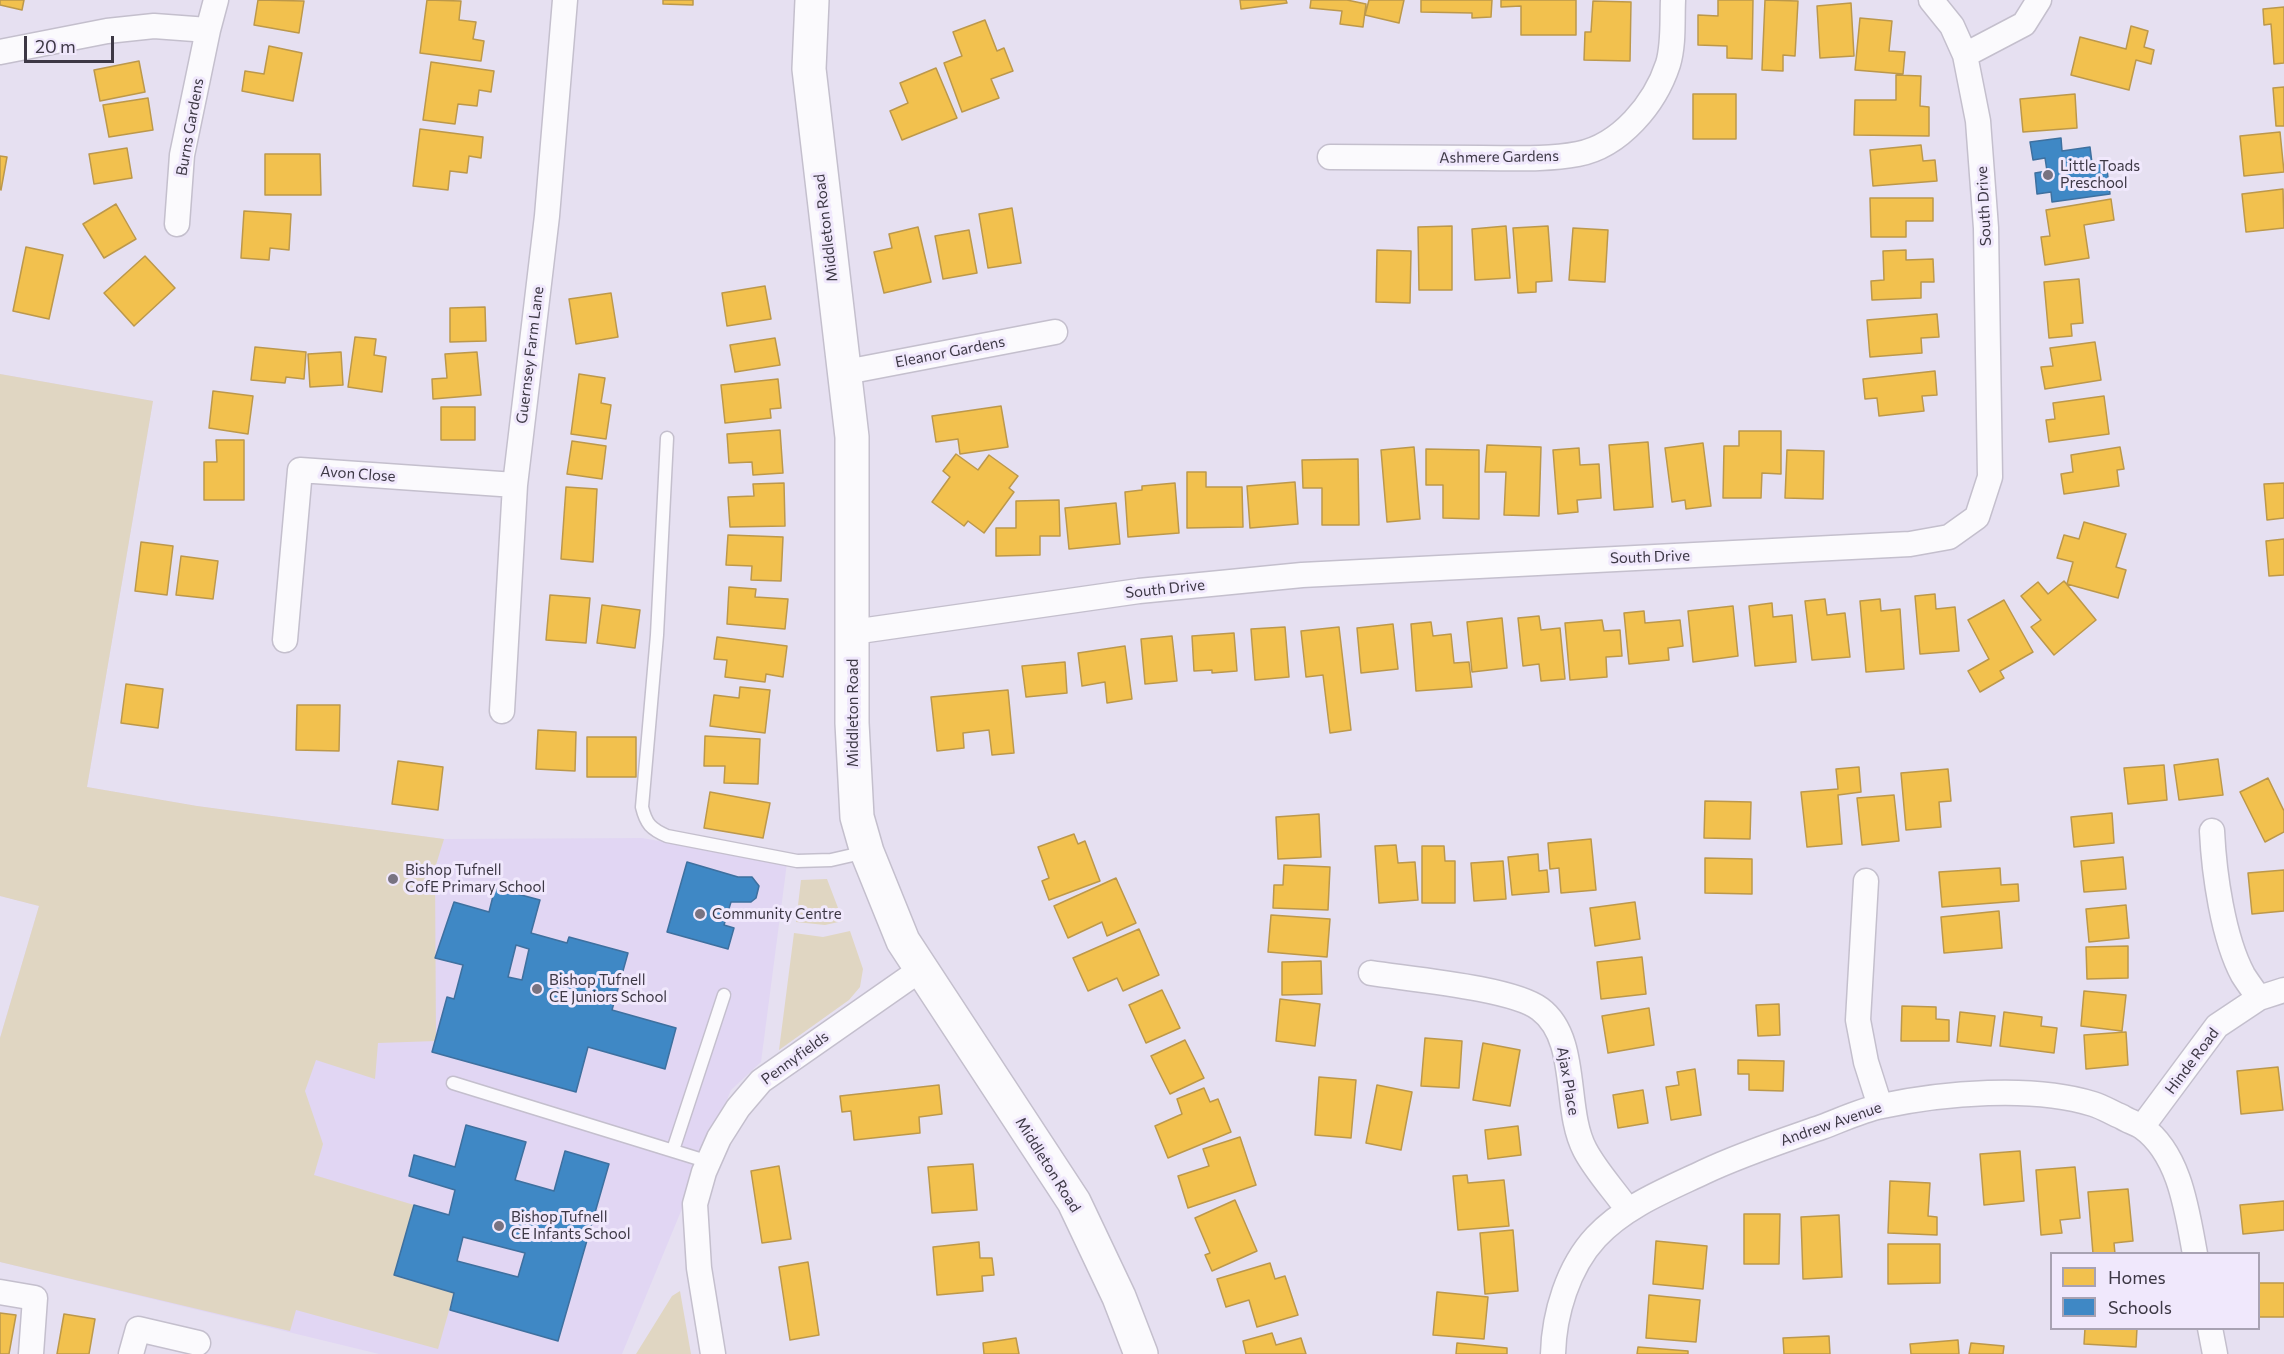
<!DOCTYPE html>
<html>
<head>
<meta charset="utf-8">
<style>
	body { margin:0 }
	#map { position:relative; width:2284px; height:1354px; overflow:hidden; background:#e6e0f1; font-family:Commissioner,sans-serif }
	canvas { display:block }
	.legend { position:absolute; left:2050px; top:1252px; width:210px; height:78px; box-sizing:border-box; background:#f0e8fc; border:2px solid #a8a2b3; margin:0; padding:8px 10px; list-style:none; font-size:18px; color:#3d3845 }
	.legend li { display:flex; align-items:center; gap:12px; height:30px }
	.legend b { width:30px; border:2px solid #a8a2b3 }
	.scale { position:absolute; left:24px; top:36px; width:90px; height:27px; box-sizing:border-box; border:3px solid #3d3845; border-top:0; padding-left:8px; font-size:18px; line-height:21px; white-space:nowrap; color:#3d3845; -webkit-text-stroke:4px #f0e8fc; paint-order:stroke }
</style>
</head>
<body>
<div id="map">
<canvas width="2284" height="1354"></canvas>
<ul class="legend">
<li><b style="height:16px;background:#f2c14e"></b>Homes</li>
<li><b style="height:16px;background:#3f88c5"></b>Schools</li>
</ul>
<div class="scale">20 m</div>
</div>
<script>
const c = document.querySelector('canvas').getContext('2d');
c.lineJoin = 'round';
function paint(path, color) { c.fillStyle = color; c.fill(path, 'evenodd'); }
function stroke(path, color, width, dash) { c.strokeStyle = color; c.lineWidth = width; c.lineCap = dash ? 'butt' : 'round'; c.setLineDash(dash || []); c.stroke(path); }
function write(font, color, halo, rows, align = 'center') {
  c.font = font + ' Commissioner,sans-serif'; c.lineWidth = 6; c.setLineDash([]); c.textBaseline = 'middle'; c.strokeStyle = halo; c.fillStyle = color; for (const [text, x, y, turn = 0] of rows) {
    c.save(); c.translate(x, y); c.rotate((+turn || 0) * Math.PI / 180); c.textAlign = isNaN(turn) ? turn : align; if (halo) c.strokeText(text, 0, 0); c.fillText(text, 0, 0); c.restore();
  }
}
paint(new Path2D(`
	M0,374l153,27 -66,386 110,19 247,33 198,-1 145,25 -26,199 -30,28 -109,264h-243l-379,-92v-224l39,-132 -39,-10z`), '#e1d6f3');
paint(new Path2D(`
	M0,374l153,27 -66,386 110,19 247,33 -9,29 1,173 -58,2 -3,36 -59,-19 -11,31 18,53 -9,31 100,30 -20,70 60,18 -16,56 -142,-39 -6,21 -290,-69v-224l39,-132 -39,-10z
	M827,879l16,42 -18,4 -29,-3 5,-42z
	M850,931l13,38 -3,18 -11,13 -70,50 15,-117 29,4z
	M680,1291l11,63h-55l36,-58z`), '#e0d6c2');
const homes = new Path2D(`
	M0,0h24l-2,10 -22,-5z
	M258,0l46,1 -5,32 -45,-8z
	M427,0l34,1 -2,19 17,2 -3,17 11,2 -3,20 -61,-8z
	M663,0h30v5l-30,-1z
	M1240,0h46l1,3 -46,6z
	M1311,0h36l19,4 -3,23 -23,-3 2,-13 -32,-3z
	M1369,0h35l-5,23 -34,-8z
	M1421,0h71l-1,17 -19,1v-5l-51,-1z
	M1501,0h75v35h-55v-29l-20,1z
	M1718,0h35l-1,59 -25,-1v-12l-29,-1v-30l20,1z
	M1765,0l33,1 -3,55 -12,-1v16l-21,-1z
	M1593,1l38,1 -1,59 -46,-1 1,-28h6z
	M1851,3l3,53 -34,2 -3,-52z
	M2284,7v56l-10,1 -3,-40 -7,1 -1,-16z
	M1860,18l32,3 -3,30 16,1 -2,22 -48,-4z
	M985,20l12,31 7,-3 9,23 -22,8 8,19 -37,14 -18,-49 18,-7 -9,-24z
	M2131,26l17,5 -4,16 10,3 -3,14 -15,-4 -7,30 -58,-15 9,-38 46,12z
	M269,46l33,7 -9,48 -51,-10 3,-20 19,3z
	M139,61l6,31 -45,9 -6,-31z
	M431,62l63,9 -3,21 -12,-2 -2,16 -19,-2 -3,20 -32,-4z
	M936,68l21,50 -55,22 -12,-29 18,-8 -8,-20z
	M1896,75l25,1 -1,30 9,1v29l-75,-1 1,-35h41z
	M2284,87v39h-8l-3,-38z
	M1693,94h43v45h-43z
	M2075,94l2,34 -54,4 -3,-33z
	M148,98l5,32 -44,7 -6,-32z
	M420,129l63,8 -2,21 -12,-2 -2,17 -17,-2 -2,19 -35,-4z
	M2280,132l4,40 -40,4 -4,-40z
	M1921,145l2,16 12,-1 2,21 -64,5 -3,-36z
	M127,148l5,30 -38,6 -5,-30z
	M265,154h55l1,41h-56z
	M0,156l7,1 -6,33 -1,-1z
	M2283,189l1,39 -38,4 -4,-38z
	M1870,198h63v23h-27v16h-35z
	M2111,199l3,21 -30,5 5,33 -44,7 -4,-28 9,-1 -4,-26z
	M116,204l20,35 -32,19 -21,-34z
	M1012,208l9,55 -33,5 -9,-54z
	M244,211l47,3 -2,36 -19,-2 -1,12 -28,-2z
	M1452,226v64h-33l-1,-63z
	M1506,226l4,52 -35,2 -3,-51z
	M1548,226l4,55 -16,1v10l-18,1 -5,-65z
	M918,227l13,55 -47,11 -10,-41 18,-4 -3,-14z
	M1573,228l35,2 -3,52 -36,-2z
	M969,230l8,43 -34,6 -8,-43z
	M26,247l37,8 -14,64 -36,-8z
	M1377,250l34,1 -1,52 -34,-1z
	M1906,250v10l27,-1 1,23h-13v16l-49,2 -1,-19 13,-1 -1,-29z
	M145,256l30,32 -41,38 -30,-33z
	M2079,279l4,44 -12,1 1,12 -23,2 -5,-56z
	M765,286l6,33 -44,7 -5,-33z
	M611,293l7,44 -42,7 -7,-45z
	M485,307l1,34 -36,1v-34z
	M1937,314l2,23 -18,1 1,15 -52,4 -3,-37z
	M355,337l21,2 -2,16 12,2 -4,35 -34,-5z
	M775,338l5,27 -45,7 -5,-27z
	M2095,342l6,38 -56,9 -4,-22 12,-1 -3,-18z
	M255,347l51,5 -2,27 -18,-2 -1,6 -34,-3z
	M341,352l2,33 -33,2 -2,-33z
	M477,352l4,43 -48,4 -1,-20 15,-1 -2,-24z
	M1935,371l2,24 -15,1 2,15 -45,5 -2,-18 -12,1 -2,-20z
	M579,374l26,4 -4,25 10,2 -5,34 -35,-5z
	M778,379l3,29 -11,1 1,9 -46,5 -4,-38z
	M213,391l40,5 -5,38 -39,-6z
	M2104,396l5,38 -60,8 -3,-22 9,-1 -2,-16z
	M1001,406l7,41 -48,7 -2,-15 -22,3 -4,-26z
	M441,407h34v33h-34z
	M780,430l3,43 -30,2 -1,-13 -23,1 -2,-29z
	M1739,431h42v43l-19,-1 -1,25h-38l1,-52h15z
	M216,440h28v60h-40v-38h13z
	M572,441l34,5 -4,33 -35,-5z
	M1648,442l5,65 -39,3 -5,-65z
	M1703,443l8,63 -25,3 -1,-9 -13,2 -7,-54z
	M1487,445l54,2 -2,69 -35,-1 2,-43h-21z
	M1414,447l6,72 -33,3 -6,-72z
	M2120,447l4,22 -7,1 2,16 -55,8 -3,-20 12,-2 -2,-17z
	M1579,448l1,17 19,-1 2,34 -24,2 1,12 -20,2 -5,-64z
	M1426,449l53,1v69l-36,-1v-33h-17z
	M1787,450l37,1 -1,48 -38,-1z
	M956,454l22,16 11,-15 29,21 -9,12 5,4 -30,41 -16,-12 -4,5 -32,-24 18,-25 -7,-6z
	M1358,459l1,66h-37v-37h-19l-1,-28z
	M1187,472h19v15h36l1,40 -56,1z
	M1295,482l3,42 -48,4 -3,-42z
	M784,483l1,43 -55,1 -2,-30 26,-1 -1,-12z
	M1175,483l4,50 -51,4 -3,-45 17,-2v-4z
	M2284,483v35l-17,2 -3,-36z
	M566,487l31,2 -4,73 -32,-3z
	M1059,500l1,36h-20v19l-44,1v-28h20v-27z
	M1116,503l4,41 -51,5 -4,-41z
	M2084,522l42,12 -10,33 10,3 -8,28 -51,-14 6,-22 -16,-4 7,-23 15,4z
	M728,535l55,2 -2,44 -30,-1 1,-14 -26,-1z
	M2284,539v36l-15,1 -3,-35z
	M141,542l32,4 -6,49 -32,-4z
	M181,556l37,5 -5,38 -37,-4z
	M2064,581l32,39 -42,35 -23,-28 10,-7 -20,-24 17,-14 10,12z
	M729,587l27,2 -1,8 33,2 -3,30 -58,-5z
	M1935,594l1,15 19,-2 4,44 -39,3 -5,-58z
	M550,595l40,3 -4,45 -40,-3z
	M1825,599l2,16 18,-2 5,44 -38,3 -7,-59z
	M1880,599l1,12 19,-2 4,60 -38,3 -6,-71z
	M2004,600l29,52 -33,19 4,7 -24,14 -12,-21 21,-12 -21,-39z
	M1772,603l1,14 19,-2 4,47 -41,4 -6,-60z
	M602,605l38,5 -5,38 -38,-5z
	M1733,606l5,50 -45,6 -5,-51z
	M1644,611l1,12 35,-3 3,26 -15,2 1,12 -40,4 -5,-51z
	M1539,616l2,14 19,-2 5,51 -24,2 -2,-17 -16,2 -5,-48z
	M1502,618l5,50 -35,4 -5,-50z
	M1602,620l2,11 16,-1 2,26 -16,1 1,20 -37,3 -5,-57z
	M1431,622l2,14 18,-2 3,29 15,-1 3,25 -56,4 -5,-67z
	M1393,624l5,45 -37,4 -4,-45z
	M1285,627l4,50 -34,3 -4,-51z
	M1339,627l12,103 -21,3 -7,-58 -17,2 -5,-46z
	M1234,633l3,38 -25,2v-3l-18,1 -2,-35z
	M1172,636l5,45 -32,3 -4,-45z
	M717,637l70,9 -4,31 -17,-3 -1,8 -40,-5 2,-17 -13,-1z
	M1125,646l7,53 -25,4 -2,-21 -23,4 -4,-33z
	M1065,662l2,31 -41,4 -4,-31z
	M126,684l37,5 -5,39 -37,-5z
	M740,687l30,3 -5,43 -55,-7 4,-31 25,3z
	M1008,690l6,63 -22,2 -3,-25 -26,3 1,15 -27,3 -6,-54z
	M297,705h43l-1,46 -43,-1z
	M538,730l38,2 -1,39 -39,-2z
	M705,736l55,3 -2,45 -34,-1 1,-17h-21z
	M587,737h49v40h-49z
	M2218,759l5,36 -44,5 -5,-35z
	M398,761l45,6 -5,43 -46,-6z
	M2164,765l3,35 -39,4 -4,-36z
	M1859,767l2,25 -23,3 4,49 -35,3 -6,-55 37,-3 -2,-20z
	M1948,769l3,32 -12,1 2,25 -35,3 -5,-57z
	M2268,778l16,33v21l-19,10 -25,-50z
	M710,792l60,11 -7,35 -59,-10z
	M1894,795l5,46 -37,4 -5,-47z
	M1705,801l46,1 -1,37 -46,-1z
	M2112,813l2,30 -40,4 -3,-30z
	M1319,814l2,43 -43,2 -2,-42z
	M1074,834l4,10 7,-3 15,40 -51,19 -7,-19 7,-3 -11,-31z
	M1591,839l5,51 -35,3 -2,-25 -9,1 -2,-26z
	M1396,845l2,18 17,-1 3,38 -39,3 -4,-57z
	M1422,846h22l1,15h10v42h-33z
	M1538,854l1,17 8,-1 2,22 -37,3 -4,-38z
	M2123,857l3,32 -42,3 -3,-31z
	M1705,858l47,1v35l-47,-1z
	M1503,861l3,38 -32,2 -3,-38z
	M1284,865l46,2 -2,43 -55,-2 1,-23h9z
	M2000,868l1,17 17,-1 1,17 -77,6 -3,-35z
	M2284,870v41l-32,3 -4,-41z
	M1116,878l20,45 -29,13 -5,-14 -34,16 -14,-32z
	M1635,902l5,37 -45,7 -5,-38z
	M2126,905l3,33 -40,4 -3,-33z
	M1999,911l3,37 -58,5 -3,-36z
	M1271,915l59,4 -3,38 -59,-5z
	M1139,929l20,46 -36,16 -6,-13 -29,13 -15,-33z
	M2128,946v32l-41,1 -1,-32z
	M1642,957l4,37 -45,5 -4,-37z
	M1321,961l1,33 -40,1v-33z
	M1162,990l18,38 -34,15 -17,-38z
	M2084,991l42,4 -4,36 -41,-5z
	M1280,999l40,5 -5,42 -39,-5z
	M1779,1004l1,31 -22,1 -2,-31z
	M1902,1006l34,1v12l13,1v21h-48z
	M1649,1008l5,37 -46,8 -6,-37z
	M1960,1012l35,4 -4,30 -34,-4z
	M2004,1012l38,5 -1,9 16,2 -3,25 -54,-7z
	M2126,1032l2,33 -42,4 -2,-34z
	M1425,1038l37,3 -3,47 -38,-2z
	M1185,1040l19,38 -34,16 -19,-38z
	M1483,1043l37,7 -10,56 -37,-6z
	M1738,1060l46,1 -1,30 -34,-1v-16h-11z
	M2278,1067l5,43 -42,4 -4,-43z
	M1695,1069l6,46 -30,5 -5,-33 13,-2 -2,-13z
	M1319,1077l37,3 -5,58 -36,-3z
	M939,1085l3,29 -23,3 1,16 -66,7 -3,-29 -9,1 -2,-16z
	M1377,1085l35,7 -11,58 -35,-7z
	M1204,1088l6,14 8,-3 13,33 -63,26 -13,-32 27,-12 -5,-15z
	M1643,1090l5,33 -30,5 -5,-33z
	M1518,1126l3,29 -33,4 -3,-29z
	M1240,1137l16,48 -68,23 -10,-32 31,-10 -6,-17z
	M2020,1151l4,50 -40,4 -4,-51z
	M973,1164l4,46 -45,3 -4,-46z
	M779,1166l12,73 -29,4 -11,-72z
	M2075,1167l5,51 -20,2 2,13 -21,2 -5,-65z
	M1467,1175l1,8 36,-3 5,46 -51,4 -5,-54z
	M1890,1181l40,2 -2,33 9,1v18l-49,-2z
	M2128,1189l5,52 -19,2 1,11h-22l-5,-62z
	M1235,1200l22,51 -45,20 -7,-16 5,-2 -15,-35z
	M2284,1201v29l-41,4 -3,-29z
	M1744,1214h36l-1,50h-35z
	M1839,1215l3,62 -39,2 -2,-62z
	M1513,1230l5,61 -33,3 -5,-61z
	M1656,1241l51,5 -4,43 -50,-5z
	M979,1242l1,16h12l2,17 -12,1 1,15 -46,4 -4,-48z
	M1888,1244h52v39l-52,1z
	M808,1262l11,73 -29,5 -11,-73z
	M1270,1263l5,16 10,-3 13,39 -41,12 -8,-27 -23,7 -9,-28z
	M2258,1283h26v34h-26z
	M1437,1292l51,5 -4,42 -51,-4z
	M1649,1295l51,5 -4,42 -50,-4z
	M0,1313l16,2 -7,39h-9z
	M64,1314l31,5 -6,35h-32z
	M2085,1328h52l-1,19 -52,-3z
	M1272,1333l4,12 25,-7 5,16h-60l-3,-13z
	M1829,1336l1,18h-46l-1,-16z
	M1016,1338l3,16h-35l-1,-11z
	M1958,1340l1,14h-48l-1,-10z
	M1457,1343l50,5v6h-51z
	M1971,1343l33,3 -1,8h-34z
	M1638,1347l50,4v3h-51z`);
paint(homes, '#f2c14e');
stroke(homes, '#bc984b', 1.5);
const schools = new Path2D(`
	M2061,138l1,13 28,-4 2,16 14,-2 4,33 -58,8 -1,-10 -14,2 -2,-21 12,-2 -2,-13 -12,2 -3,-18z
	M687,862l51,15h14l7,9 -3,12 -5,4h-20l-7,23 10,3 -6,21 -61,-17z
	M495,888l45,12 -9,33 36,10 2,-6 59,16 -16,57 64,18 -11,41 -77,-22 -12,45 -144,-40 15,-55 7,2 9,-34 -28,-7 19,-56 35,10zM516,945l13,4 -7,31 -14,-3z
	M466,1125l60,17 -11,38 39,11 11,-40 44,13 -51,177 -108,-31 4,-17 -60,-18 20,-70 35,10 6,-25 -46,-14 5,-21 41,12zM463,1237l62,16 -7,24 -61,-16z`);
paint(schools, '#3f88c5');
stroke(schools, '#3e709f', 1.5);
const service = new Path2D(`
	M667,438l-10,197 -15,172c4,17 9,22 25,29l130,25 34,-1 35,-8
	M453,1083l256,79
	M673,1150l51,-155`);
const minor = new Path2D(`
	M0,52l107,-21 47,-5 54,4
	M1965,55l59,-31 15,-24
	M1330,157c51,0 101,1 151,1 32,0 65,2 97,-4 42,-8 77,-50 90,-90 6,-20 4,-43 5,-64
	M177,224l5,-69 26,-125 8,-30
	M846,372l209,-40
	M853,632l286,-41 163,-16 608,-31 39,-7 28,-20 13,-40 -4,-249 -8,-107 -13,-66 -13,-29 -21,-26
	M285,640l15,-170 215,15
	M502,711l13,-226 32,-269 18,-216
	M2212,831c2,42 11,107 31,144 5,8 11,16 16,23
	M1866,881l-8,139 8,42 14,44
	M1371,973c38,6 142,15 169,36 40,30 23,100 45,141 11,21 29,40 43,60
	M2142,1127l75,-101 42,-28 25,-8
	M0,1292l35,6 -4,56
	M2210,1328l5,26
	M131,1354l7,-25 60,14
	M713,1354l-14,-86 -4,-64 9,-32 15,-34 19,-30 23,-27 159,-111
	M1553,1354c1,-40 15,-87 43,-117 29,-31 70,-47 108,-65 38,-18 78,-31 118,-45 19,-7 40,-17 60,-21 61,-13 151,-21 211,-2 10,3 19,9 29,13 6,4 14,6 20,10 38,27 45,84 53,127`);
const secondary = new Path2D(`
	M812,0l-3,69 43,368v286l5,94 10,35 36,89 171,261 45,95 22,57`);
stroke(service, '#c4bfcd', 15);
stroke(minor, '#c4bfcd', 27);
stroke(secondary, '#c4bfcd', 36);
stroke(service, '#fbfafd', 12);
stroke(minor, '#fbfafd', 24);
stroke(secondary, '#fbfafd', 33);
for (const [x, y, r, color] of [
	[2048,175,6,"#787381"],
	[393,879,6,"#787381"],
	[700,914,6,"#787381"],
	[537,989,6,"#787381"],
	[499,1226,6,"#787381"]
]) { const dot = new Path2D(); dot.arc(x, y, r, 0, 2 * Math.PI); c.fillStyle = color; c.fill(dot); stroke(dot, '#f0e8fc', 2); }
write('15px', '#3d3845', '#f0e8fc', [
	["Burns Gardens",190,127,-80],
	["Ashmere Gardens",1499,157,-1],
	["South Drive",1984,206,-93],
	["Middleton Road",826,228,-97],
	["Eleanor Gardens",950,352,-11],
	["Guernsey Farm Lane",530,355,-83],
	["Avon Close",358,474,4],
	["South Drive",1650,557,-2],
	["South Drive",1165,589,-6],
	["Middleton Road",853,713,-90],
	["Pennyfields",795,1058,-36],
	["Hinde Road",2192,1061,-53],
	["Ajax Place",1568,1081,80],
	["Andrew Avenue",1831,1124,-19],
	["Middleton Road",1048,1165,58]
]);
write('15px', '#3d3845', '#f0e8fc', [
	["Little Toads",2060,166],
	["Preschool",2060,183],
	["Bishop Tufnell",405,870],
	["CofE Primary School",405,887],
	["Community Centre",712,914],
	["Bishop Tufnell",549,980],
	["CE Juniors School",549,997],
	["Bishop Tufnell",511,1217],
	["CE Infants School",511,1234]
], 'left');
</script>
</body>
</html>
